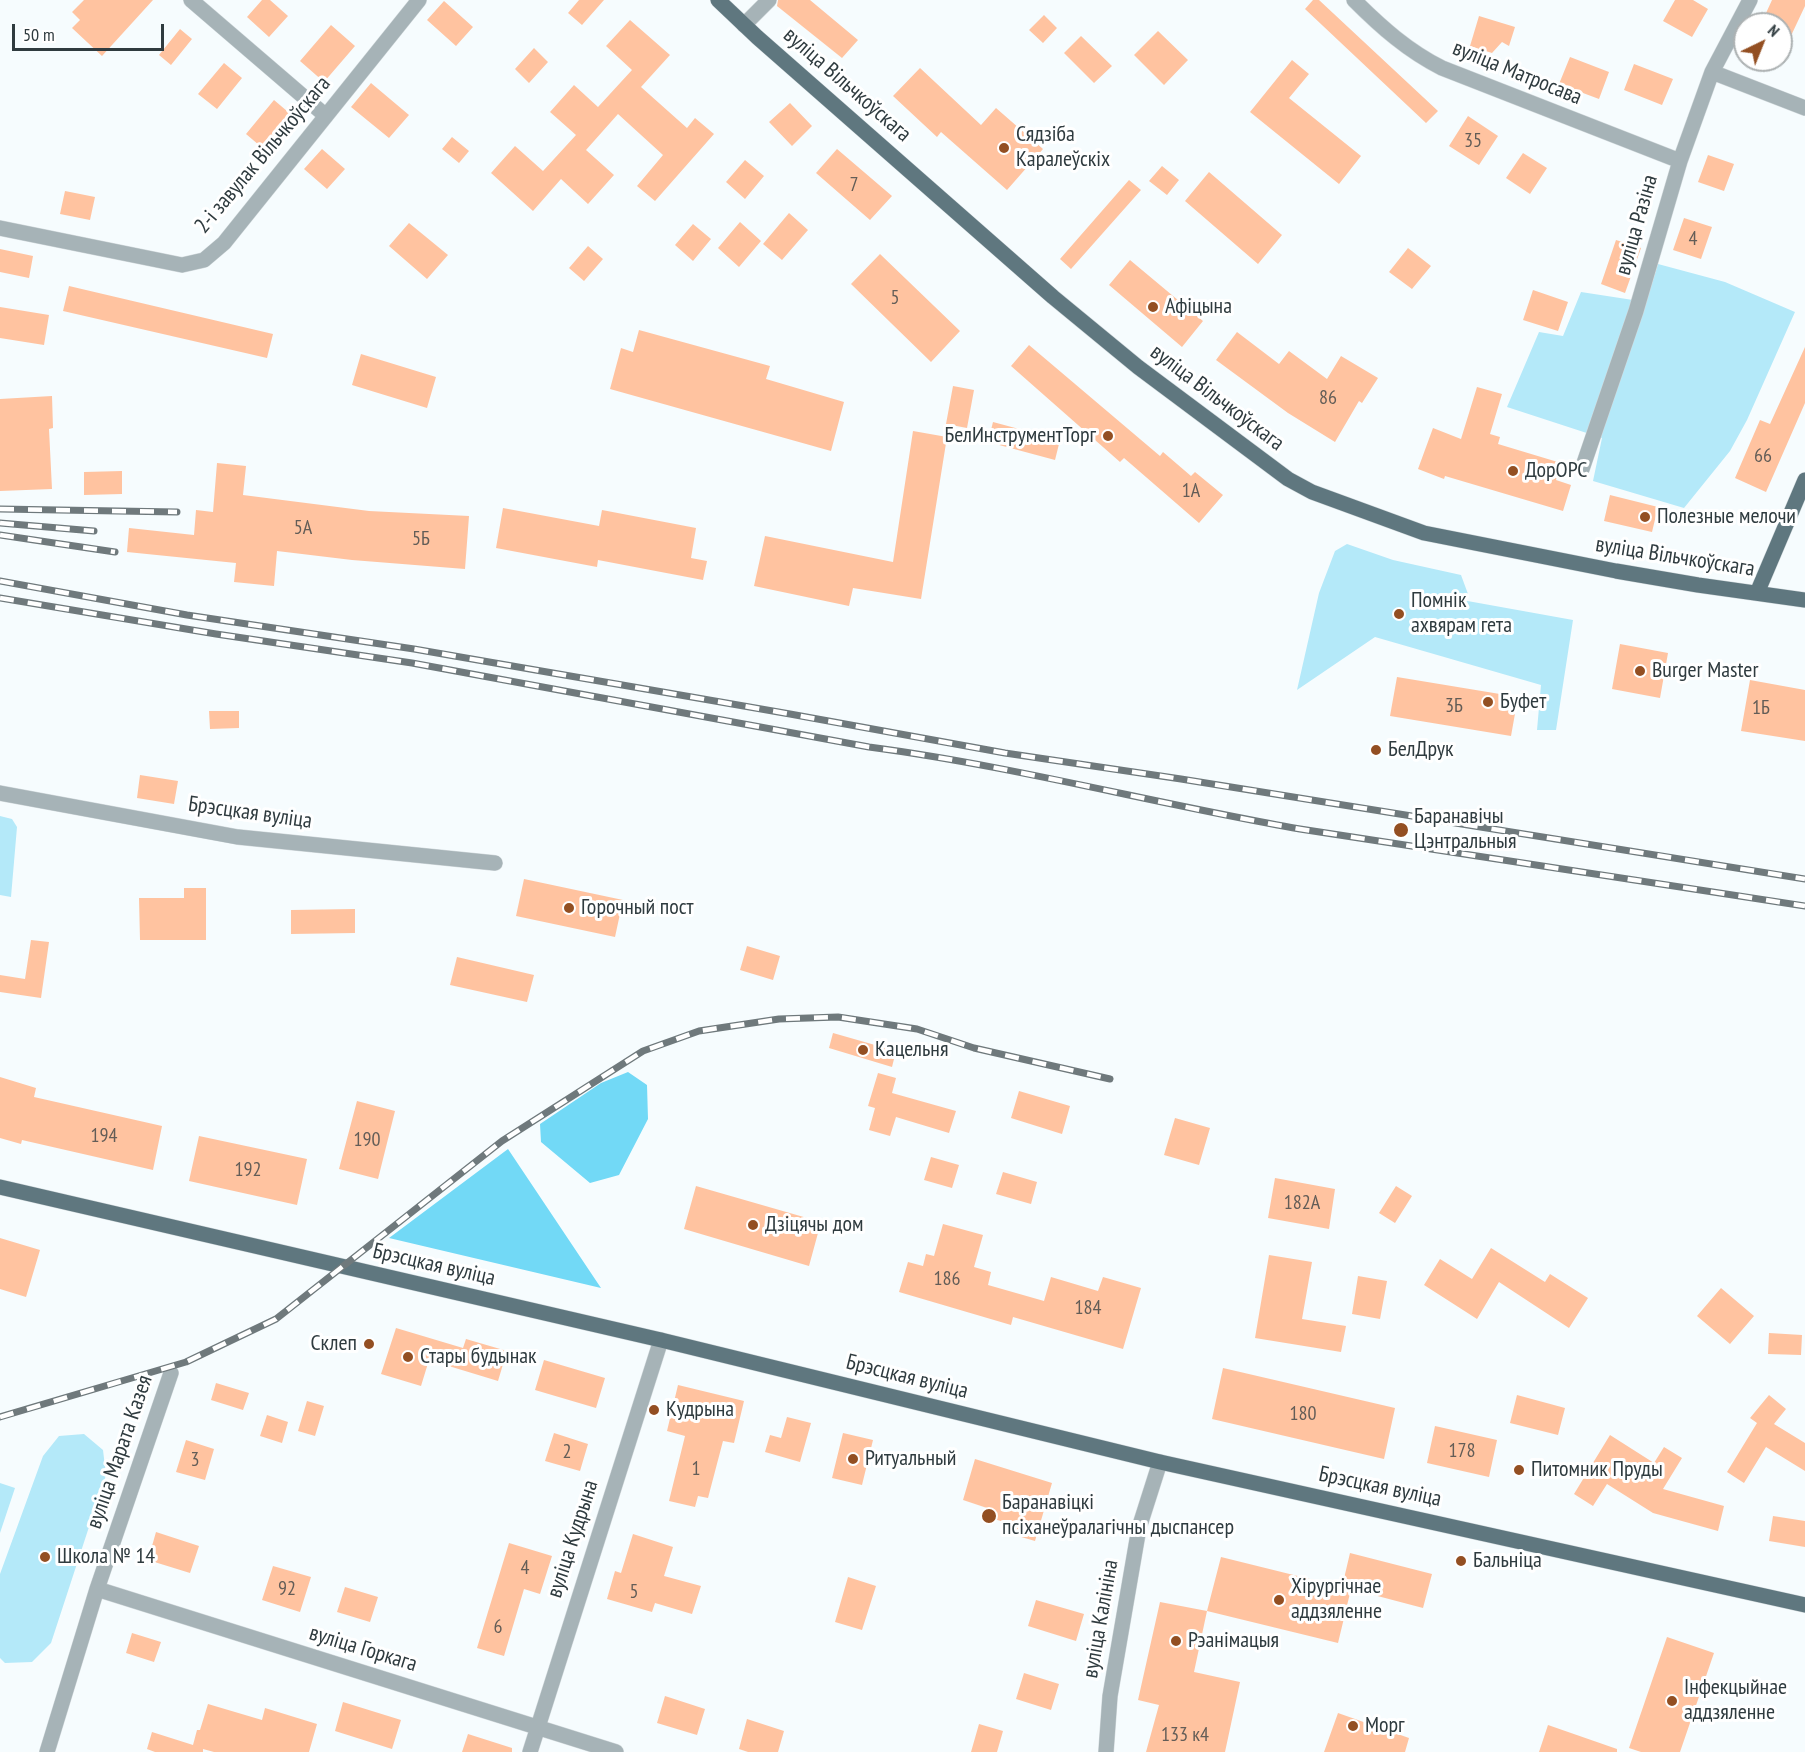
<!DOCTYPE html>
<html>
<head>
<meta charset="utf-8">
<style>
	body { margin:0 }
	#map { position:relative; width:1805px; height:1752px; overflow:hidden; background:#f6fcfe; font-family:"PT Sans Narrow",sans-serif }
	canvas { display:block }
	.north { position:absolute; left:1733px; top:12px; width:60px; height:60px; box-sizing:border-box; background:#fff; border:2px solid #acb1b2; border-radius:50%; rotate:43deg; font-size:16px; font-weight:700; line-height:24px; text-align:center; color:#2f3b3f }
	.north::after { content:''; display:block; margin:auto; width:21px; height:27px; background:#934f22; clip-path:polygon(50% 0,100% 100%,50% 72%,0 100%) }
	.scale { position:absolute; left:12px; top:24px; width:152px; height:27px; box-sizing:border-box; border:3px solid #2f3b3f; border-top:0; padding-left:8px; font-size:18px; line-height:21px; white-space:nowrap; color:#2f3b3f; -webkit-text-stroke:4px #fff; paint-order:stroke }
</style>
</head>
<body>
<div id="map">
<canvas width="1805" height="1752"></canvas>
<div class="north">N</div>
<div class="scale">50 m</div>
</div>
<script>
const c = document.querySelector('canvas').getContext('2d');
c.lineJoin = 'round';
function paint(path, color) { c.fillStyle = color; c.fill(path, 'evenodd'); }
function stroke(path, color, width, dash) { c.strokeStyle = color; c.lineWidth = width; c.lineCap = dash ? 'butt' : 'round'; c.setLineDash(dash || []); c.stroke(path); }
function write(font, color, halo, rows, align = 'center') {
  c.font = font + ' "PT Sans Narrow",sans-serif'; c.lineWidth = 6; c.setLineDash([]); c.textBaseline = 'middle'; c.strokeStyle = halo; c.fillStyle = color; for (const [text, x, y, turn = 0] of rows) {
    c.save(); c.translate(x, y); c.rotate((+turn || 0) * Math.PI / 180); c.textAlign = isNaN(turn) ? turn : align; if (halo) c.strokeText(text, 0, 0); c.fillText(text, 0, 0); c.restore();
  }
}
paint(new Path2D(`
	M1658,264l67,18 70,30 -48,108 -17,31 -46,57 -91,-27 9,-43 -95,-31 32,-75 24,4 18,-44 65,10z
	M1347,544l46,16 68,15 7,19 -6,6 111,20 -17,110h-19l4,-45 -166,-48 -78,53 22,-97 16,-42z
	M0,816l12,3 5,8 -6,70 -11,-2z
	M84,1434l19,16 3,25 -55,168 -19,19 -27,1 -5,-5v-84l43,-118 16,-20z
	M0,1483l15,5 -15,45z`), '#b4e9f9');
paint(new Path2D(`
	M628,1072l19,13 1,34 -29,56 -29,8 -49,-41 -1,-18 61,-41z
	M508,1149l93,139 -212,-50z`), '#72d9f6');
paint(new Path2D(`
	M84,0h69l-51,56 -30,-28 8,-8 -8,-8z
	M262,0h8l18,16 -19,21 -22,-20z
	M579,0h25l-22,25 -14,-12z
	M778,0h32l48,40 -16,18 -65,-52z
	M1313,0h6l119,111 -12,12 -121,-114z
	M1675,0h18l15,9 -16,28 -29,-16z
	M1772,0h33v6l-24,51v-33h-20z
	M444,1l29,26 -17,19 -29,-26z
	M1044,15l13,13 -14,15 -14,-13z
	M1479,16l36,11 -6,19 -7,-4 -10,11 -22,-7z
	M630,20l40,35 -29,32 46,41 8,-10 19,16 -59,67 -18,-15 26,-31 -45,-41 -32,36 28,25 -26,29 -27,-25 -28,32 -42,-38 24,-27 28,25 33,-36 -26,-23 24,-27 24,22 34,-37 -26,-24z
	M331,25l24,21 -31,36 -24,-21z
	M180,29l12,10 -21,26 -12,-10z
	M1158,31l30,29 -24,25 -30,-30z
	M1081,36l31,30 -18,17 -30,-30z
	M534,48l14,14 -19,21 -14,-14z
	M1570,57l39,15 -10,27 -40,-15z
	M1292,60l17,14 -20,24 72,58 -22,28 -89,-72z
	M224,63l18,15 -25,31 -19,-15z
	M1634,64l39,15 -11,26 -38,-15z
	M920,68l61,57 15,-17 47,41 -36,41 -66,-58 -4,5 -44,-41z
	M371,83l38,32 -20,23 -38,-31z
	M274,100l20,17 -28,34 -20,-17z
	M790,103l22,23 -20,20 -23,-24z
	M1468,116l30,20 -19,29 -30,-19z
	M452,137l17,14 -10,12 -17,-14z
	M322,149l23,20 -18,20 -23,-20z
	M837,149l55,47 -22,24 -54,-47z
	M1523,153l24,15 -17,26 -24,-16z
	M1708,155l26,9 -10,27 -26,-9z
	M745,160l19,16 -19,23 -19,-17z
	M1162,166l17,14 -12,15 -18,-14z
	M1209,172l73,63 -24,29 -73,-63z
	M1129,180l12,10 -70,79 -11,-10z
	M65,191l30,6 -5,23 -30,-6z
	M789,213l19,17 -26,30 -19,-16z
	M1684,218l28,9 -11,32 -28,-9z
	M740,222l21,19 -22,26 -21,-19z
	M409,223l39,32 -21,24 -38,-33z
	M693,224l18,15 -18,22 -18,-16z
	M1616,240l25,8 -16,45 -24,-9z
	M588,246l15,13 -19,22 -15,-13z
	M1408,248l23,18 -19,23 -23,-17z
	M0,249l33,7 -4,22 -29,-6z
	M880,254l80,77 -29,31 -80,-78z
	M1130,260l73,61 -21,26 -73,-62z
	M69,286l204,48 -6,24 -204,-47z
	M1533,290l35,12 -10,29 -35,-11z
	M0,307l49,8 -5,30 -44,-7z
	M639,330l131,36 -4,13 78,23 -13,49 -221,-62 11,-41 12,4z
	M1237,332l42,32 10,-13 38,28 14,-23 37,22 -16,25 -3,-2 -24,41 -47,-29 -72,-53z
	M1029,345l131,111 3,-4 28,24 4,-4 28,23 -24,28 -75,-65 -4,4 -109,-96z
	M1805,347v56l-39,89 -31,-14 25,-58 10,4z
	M361,354l75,23 -9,31 -75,-23z
	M953,386l21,4 -7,38 -21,-4z
	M1477,387l25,7 -12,40 10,3 -2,7 63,19 -5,17 15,5 -8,26 -118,-35 -1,3 -26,-10 15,-41 28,11z
	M52,396l1,32 -4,1 3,60 -52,2v-92z
	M993,422l67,18 -5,20 -67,-18z
	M913,431l34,6 -26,162 -68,-11 -4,18 -95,-20 11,-50 128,26z
	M217,463l29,3 -3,29 126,16 100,5 -4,53 -113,-9 -75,-9 -3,35 -40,-4 2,-19 -109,-11 2,-24 65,7 2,-25 17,2z
	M122,471v23l-38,1v-23z
	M1610,495l48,12 -6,25 -48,-11z
	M503,508l96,18 3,-16 94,18 -5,30 16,3 -4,19 -105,-20 -1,7 -101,-19z
	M1620,644l48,9 -8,45 -48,-9z
	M1397,677l121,20 -7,39 -121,-20z
	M1750,680l55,10v51l-64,-10z
	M209,711h30v17l-29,1z
	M140,775l38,6 -4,23 -37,-6z
	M524,879l99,21 -8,37 -99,-21z
	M184,888h22v52h-66l-1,-42h45z
	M355,909v24l-64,1v-24z
	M31,940l18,2 -8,56 -41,-6v-17l25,4z
	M747,946l33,10 -7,24 -33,-10z
	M457,957l77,18 -7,27 -77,-17z
	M833,1033l63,18 -4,16 -63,-19z
	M878,1073l18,5 -4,15 64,18 -7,22 -53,-16 -6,19 -21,-6 6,-22 -7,-2z
	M0,1077l36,11 -2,9 128,29 -9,44 -131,-30 -1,4 -21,-6z
	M1019,1091l51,15 -8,28 -51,-16z
	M357,1101l38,10 -17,68 -39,-10z
	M1175,1118l35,10 -11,37 -35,-10z
	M199,1136l108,23 -10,46 -108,-24z
	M931,1157l28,8 -7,23 -28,-8z
	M1003,1172l34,10 -6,22 -35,-10z
	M1275,1178l60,11 -6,40 -61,-11z
	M696,1186l125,36 -12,44 -125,-37z
	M1396,1186l16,10 -17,27 -16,-10z
	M943,1224l40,11 -9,32 17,5 -3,13 56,16 7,-24 47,14 5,-14 38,11 -18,61 -110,-32 -2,8 -112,-33 9,-30 15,4 3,-12 8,2z
	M0,1238l40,12 -14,47 -26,-8z
	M1491,1248l54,34 5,-8 38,24 -19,30 -70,-46 -22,37 -53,-34 16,-26 32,20z
	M1269,1255l43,7 -10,57 44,7 -5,26 -86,-14z
	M1358,1276l29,5 -7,38 -28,-5z
	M1721,1288l33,28 -24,28 -33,-28z
	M396,1328l67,20 3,-9 41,12 -9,30 -69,-21 -8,26 -40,-12z
	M1769,1333l33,2 -1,20 -33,-1z
	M544,1360l61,18 -9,30 -61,-18z
	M1223,1368l172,40 -11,51 -172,-40z
	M216,1383l33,10 -6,17 -32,-10z
	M678,1385l66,16 -10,42 -11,-2 -15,57 -10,-2 -3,11 -26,-6 16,-65 -18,-5z
	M1517,1395l48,13 -7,27 -48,-12z
	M1769,1395l17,14 -12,15 31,19v28l-39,-24 -22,36 -17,-11 30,-49 -7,-5z
	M307,1401l17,5 -9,30 -17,-5z
	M267,1415l21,7 -6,21 -22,-7z
	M787,1417l24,6 -11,39 -35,-10 5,-17 11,3z
	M1435,1426l62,14 -8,37 -62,-14z
	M554,1433l34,11 -8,27 -35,-10z
	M843,1433l30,7 -11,45 -30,-7z
	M1610,1435l44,28 10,-16 18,11 -19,31 61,17 -6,25 -65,-18 -46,-29 -14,22 -19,-12z
	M186,1440l28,9 -9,31 -29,-8z
	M975,1459l77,24 -17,58 -31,-9 3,-9 -19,-6 2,-8 -27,-9z
	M1773,1516l32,5v26l-36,-6z
	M156,1532l43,14 -9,27 -42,-13z
	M633,1534l40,13 -9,29 37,10 -9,28 -37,-11 -3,9 -45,-13 8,-28 6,2z
	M509,1543l43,13 -12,38 -16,-5 -20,67 -27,-8z
	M1350,1553l82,21 -9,34 -72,-19 -13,54 -131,-32 14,-54 121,30z
	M273,1566l38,11 -11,35 -38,-12z
	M848,1577l28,9 -14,44 -27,-8z
	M345,1587l33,10 -8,25 -33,-10z
	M1036,1600l48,14 -8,27 -48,-15z
	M1160,1602l47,9 -13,61 46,10 -15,70h-79l13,-47 -21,-5z
	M132,1633l29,9 -7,20 -28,-9z
	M1667,1637l47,16 -34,99h-39l-12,-4z
	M1024,1673l35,11 -8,26 -35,-11z
	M665,1696l40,13 -8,26 -40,-12z
	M343,1702l58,18 -9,29 -57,-18z
	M208,1704l54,16 3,-12 52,16 -8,28h-95l-11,-3v3h-48l-8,-3 5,-17 41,13 4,-15h3z
	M1338,1713l71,25 -4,14h-81z
	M747,1719l37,12 -6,21h-30l-9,-3z
	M979,1724l24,7 -6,21h-26z
	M1548,1725l69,24v3h-78z
	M468,1734l44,14v4h-50z`), '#ffc3a0');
const minor = new Path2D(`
	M191,0l135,116
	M1354,0c27,27 54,51 88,68l238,93
	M744,25l25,-25
	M1712,72l93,36
	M0,228l182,37 22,-5 20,-17 195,-243
	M1582,469l54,-158 44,-150 32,-89 38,-72
	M0,793l238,44 257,26
	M97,1589l519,163
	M47,1752l50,-163 74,-216
	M530,1752l131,-412
	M1106,1752l4,-56 29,-168 21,-66`);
const major = new Path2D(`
	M718,0l39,37 296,260 85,70 150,112 24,13 112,41 192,38 82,14 107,15
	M1757,593l48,-113
	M0,1187l661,153 499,122 645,143`);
stroke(minor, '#d2d9dc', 16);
stroke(major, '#d2d9dc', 16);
stroke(minor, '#a6b3b7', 15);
stroke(major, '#5f777f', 15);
const rail = new Path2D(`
	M0,509l177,3
	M0,523l94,8
	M0,535l115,17
	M0,581l187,34 227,34 376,65 215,39 176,26 624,100
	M0,598l216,36 196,29 457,84c145,19 287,57 431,82l505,77
	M0,1417l186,-55 90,-43 226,-178 141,-90 56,-20 80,-12 59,-2 79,12 57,19 136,31`);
stroke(rail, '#6f797c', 7);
stroke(rail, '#fff', 4.5, [14]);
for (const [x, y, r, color] of [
	[1004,148,6,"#934f22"],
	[1153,307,6,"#934f22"],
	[1108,436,6,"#934f22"],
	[1513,471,6,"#934f22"],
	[1645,517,6,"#934f22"],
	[1399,614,6,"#934f22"],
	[1640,671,6,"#934f22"],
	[1488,702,6,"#934f22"],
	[1376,750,6,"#934f22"],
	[1401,830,8,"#934f22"],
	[569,908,6,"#934f22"],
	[863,1050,6,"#934f22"],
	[753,1225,6,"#934f22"],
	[369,1344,6,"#934f22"],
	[408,1357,6,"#934f22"],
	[654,1410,6,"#934f22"],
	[853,1459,6,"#934f22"],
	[1519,1470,6,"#934f22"],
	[989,1516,8,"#934f22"],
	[45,1557,6,"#934f22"],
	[1461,1561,6,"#934f22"],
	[1279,1600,6,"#934f22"],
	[1176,1641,6,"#934f22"],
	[1672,1701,6,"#934f22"],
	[1353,1726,6,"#934f22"]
]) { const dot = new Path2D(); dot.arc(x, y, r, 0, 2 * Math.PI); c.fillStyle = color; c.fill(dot); stroke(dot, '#fff', 2); }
write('20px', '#635d57', null, [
	["35",1473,141],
	["7",854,185],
	["4",1693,239],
	["5",895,298],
	["86",1328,398],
	["66",1763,456],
	["1А",1191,491],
	["5А",303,528],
	["5Б",421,539],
	["3Б",1454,706],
	["1Б",1761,708],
	["194",104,1136],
	["190",367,1140],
	["192",248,1170],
	["182А",1302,1203],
	["186",947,1279],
	["184",1088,1308],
	["180",1303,1414],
	["178",1462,1451],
	["2",567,1452],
	["3",195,1460],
	["1",696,1469],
	["4",525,1568],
	["92",287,1589],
	["5",634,1592],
	["6",498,1627],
	["133 к4",1185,1735]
]);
write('22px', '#2f3b3f', '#fff', [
	["вуліца Матросава",1517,73,22],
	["вуліца Вільчкоўскага",847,85,41],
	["2-і завулак Вільчкоўскага",263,155,-50],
	["вуліца Разіна",1637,225,-74],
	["вуліца Вільчкоўскага",1217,398,37],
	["вуліца Вільчкоўскага",1675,557,9],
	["Брэсцкая вуліца",250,813,8],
	["Брэсцкая вуліца",434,1265,13],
	["Брэсцкая вуліца",907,1377,14],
	["вуліца Марата Казея",120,1452,-71],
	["Брэсцкая вуліца",1380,1487,12],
	["вуліца Кудрына",573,1539,-72],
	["вуліца Калініна",1101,1619,-80],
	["вуліца Горкага",363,1649,17]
]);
write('22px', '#2f3b3f', '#fff', [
	["Сядзіба",1016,135],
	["Каралеўскіх",1016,160],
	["Афіцына",1165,307],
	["БелИнструментТорг",1096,436,"right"],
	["ДорОРС",1525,471],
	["Полезные мелочи",1657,517],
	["Помнік",1411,601],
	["ахвярам гета",1411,626],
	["Burger Master",1652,671],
	["Буфет",1500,702],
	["БелДрук",1388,750],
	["Баранавічы",1414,817],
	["Цэнтральныя",1414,842],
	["Горочный пост",581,908],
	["Кацельня",875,1050],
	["Дзіцячы дом",765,1225],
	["Склеп",357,1344,"right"],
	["Стары будынак",420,1357],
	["Кудрына",666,1410],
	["Ритуальный",865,1459],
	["Питомник Пруды",1531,1470],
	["Баранавіцкі",1002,1503],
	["псіханеўралагічны дыспансер",1002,1528],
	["Школа № 14",57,1557],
	["Бальніца",1473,1561],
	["Хірургічнае",1291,1587],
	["аддзяленне",1291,1612],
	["Рэанімацыя",1188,1641],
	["Інфекцыйнае",1684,1688],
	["аддзяленне",1684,1713],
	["Морг",1365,1726]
], 'left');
</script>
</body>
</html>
